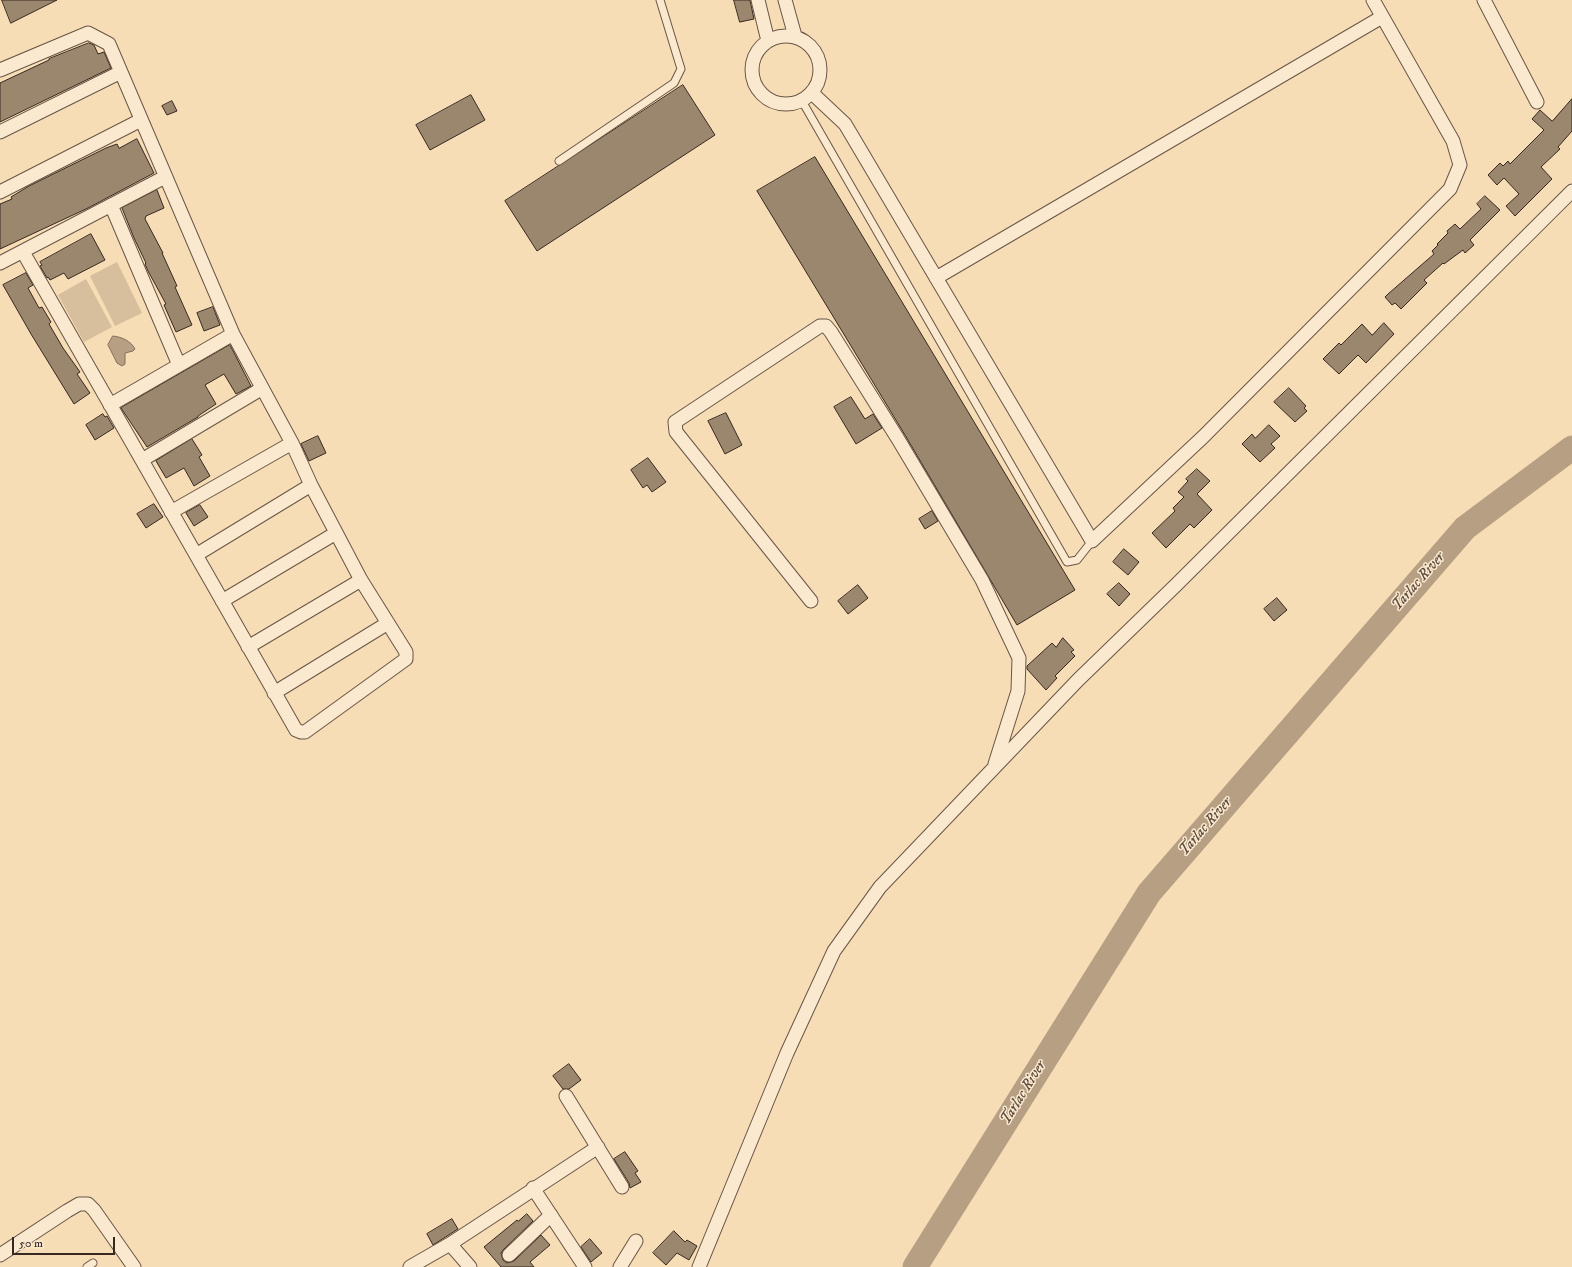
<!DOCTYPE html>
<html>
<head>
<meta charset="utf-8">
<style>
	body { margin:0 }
	#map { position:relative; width:1572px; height:1267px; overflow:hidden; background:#f7ddb5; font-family:"IM FELL DW Pica",serif }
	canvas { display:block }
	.scale { position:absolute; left:12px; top:1237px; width:103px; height:18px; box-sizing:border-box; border:2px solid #382821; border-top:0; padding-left:5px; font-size:12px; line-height:14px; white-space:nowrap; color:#382821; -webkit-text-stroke:3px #fae9cf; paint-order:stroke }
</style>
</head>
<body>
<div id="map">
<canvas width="1572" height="1267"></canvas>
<div class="scale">50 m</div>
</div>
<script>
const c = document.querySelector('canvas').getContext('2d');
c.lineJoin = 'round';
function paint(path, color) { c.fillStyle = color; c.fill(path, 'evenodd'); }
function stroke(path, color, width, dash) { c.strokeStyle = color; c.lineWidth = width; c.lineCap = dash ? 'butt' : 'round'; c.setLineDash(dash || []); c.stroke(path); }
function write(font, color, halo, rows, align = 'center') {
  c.font = font + ' "IM FELL DW Pica",serif'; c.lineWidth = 3; c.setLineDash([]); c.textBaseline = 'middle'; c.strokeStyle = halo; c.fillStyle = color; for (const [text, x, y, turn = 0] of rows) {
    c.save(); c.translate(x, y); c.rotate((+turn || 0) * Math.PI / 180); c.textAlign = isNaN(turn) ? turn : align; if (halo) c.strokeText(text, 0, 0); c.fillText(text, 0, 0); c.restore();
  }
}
paint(new Path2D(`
	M117,262l25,51 -27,13 -25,-50z
	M86,279l26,48 -28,15 -26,-47z`), '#d7be9c');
const water = new Path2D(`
	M113,336c9,1 18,5 22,13l-2,2 -8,2v11l-3,2 -5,-3 -9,-18z`);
paint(water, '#b69f83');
stroke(water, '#846f5c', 1);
stroke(new Path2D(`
	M915,1267l234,-374 316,-365 107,-80`), '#b69f83', 25);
const building = new Path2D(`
	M2,0h55l-46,23z
	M734,0h16l4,19 -14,3z
	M89,43l5,2 4,9 6,-2 7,16 -111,54v-39l49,-23v-1z
	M683,85l32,50 -178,116 -32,-50z
	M471,95l14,25 -55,30 -14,-25z
	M1572,99v32l-14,16 2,2 -19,18 11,12 -37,37 -9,-10 13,-12 -15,-16 -7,7 -9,-10 12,-12 3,3 5,-5 2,3 34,-34 -12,-11 8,-9 12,11z
	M172,101l5,10 -10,4 -5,-9z
	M137,139l17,34 -66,35 -88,41v-45l12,-5 -1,-2 18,-11 77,-38 11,-4 2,4z
	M815,157l260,433 -58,35 -112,-190 -148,-244z
	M157,190l7,18 -18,8 -1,3 18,34h-1l15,33 -2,1 17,38 -16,7 -12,-27 2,-1 -18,-33 -3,-7 1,-1 -12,-25 -12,-30z
	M1485,196l15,14 -30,30 4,5 -9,8 -2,-3 -19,14 -1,-1 -19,17 3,3 -26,26 -6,-6 -3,2 -7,-8 3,-3 46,-40 -2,-3 6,-6 -1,-1 11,-11 -1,-2 8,-7 5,5 21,-20 -4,-5z
	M91,234l14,26 -37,19 -4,-6 -14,7 -2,-3 -1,1 -7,-12 2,-1 -2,-3z
	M26,273l7,12 -5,3 11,20 3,-1 9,15 -2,2 14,24 17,24 -3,2 13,19 -16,11 -43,-70 -28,-49z
	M213,307l7,18 -16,6 -7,-18z
	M1384,323l10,11 -28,29 -8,-8 -19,19 -16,-15 16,-16 2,2 21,-21 10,11z
	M230,345l21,41 -15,8 -12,-20 -19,11 11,19 -18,12v1l-51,30 -26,-39z
	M1289,388l17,18 -2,2 3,3 -12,11 -21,-20z
	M851,397l14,22 8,-5 9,14 -26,16 -22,-37z
	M726,413l16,32 -17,9 -17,-33z
	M103,414l2,3 2,-1 7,12 -19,12 -9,-15z
	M1269,425l11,11 -9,8 4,4 -15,14 -18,-18 10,-10 3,4z
	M318,436l8,17 -17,8 -8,-17z
	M192,439l10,16 -3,2 11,19 -16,10 -10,-18 -18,10 -10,-17z
	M648,458l18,24 -14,10 -5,-7 -4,3 -12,-18z
	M1197,469l13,12 -13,13 15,16 -18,18 -4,-4 -24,24 -14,-15 23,-22 -2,-3 11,-11 -6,-5 10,-11 -2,-2z
	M154,504l9,13 -17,11 -9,-14z
	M200,505l8,12 -14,9 -8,-13z
	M932,511l6,10 -13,8 -6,-10z
	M1124,549l15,13 -11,13 -15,-13z
	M1119,583l11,11 -11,12 -12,-12z
	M858,585l10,13 -20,16 -10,-13z
	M1277,598l10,12 -13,11 -10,-12z
	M1063,638l11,12 -3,2 4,4 -20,20 2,2 -11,12 -19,-21v-3l25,-23 4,4z
	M569,1064l12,16 -12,9h-6l-10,-13z
	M625,1152l13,19 -3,2 6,9 -11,6 -1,-5 -15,-24z
	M527,1214l6,7 -30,29 -2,3 2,7 4,3 7,-2 27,-26 9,10 -20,17 4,5h-33l-17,-20 33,-27 1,1z
	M452,1219l6,10 -25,16 -6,-11z
	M674,1231l11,11 2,-2 10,6 -8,14 -12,-7 -11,12 -13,-12z
	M590,1239l12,14 -11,9 -10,-15z`);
paint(building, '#9b866e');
stroke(building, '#382821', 1);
const service = new Path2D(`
	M802,101l265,461 10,-2 15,-19
	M559,161l115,-78 7,-14 -21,-69
	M87,1267l6,-4`);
const minor = new Path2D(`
	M758,0l10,41
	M785,0l10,36
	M1484,0l53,102
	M752 70a34 34 0 1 1 68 0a34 34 0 1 1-68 0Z
	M0,70l88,-37 21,11 124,290 59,109 19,42 50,95 45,72v7l-101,73h-4l-5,-2 -273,-478
	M812,93l33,31 247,417 111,-104 247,-248 10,-24 -7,-24 -80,-141
	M0,132l121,-60
	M0,192l141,-72
	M111,205l68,160
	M0,263l165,-86
	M936,278l446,-261
	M110,405l123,-71
	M142,460l119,-71
	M171,512l121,-69
	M196,555l115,-70
	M222,601l114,-68
	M811,601l-135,-169 -1,-10 145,-96h6l5,6 67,107 84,141 37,78 -1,33 -23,73
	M248,647l113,-67
	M274,693l114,-70
	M566,1096l56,91
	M533,1188l52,79
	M450,1244l20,23
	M0,1255l67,-44 12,-7h9l6,6 40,57
	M509,1255l42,-40
	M410,1267l40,-23 148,-97
	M620,1267l16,-26
	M699,1267l88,-214 47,-102 46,-64 198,-207 98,-95 396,-394`);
stroke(service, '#685546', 9);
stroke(minor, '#685546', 15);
stroke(service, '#fae9cf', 7);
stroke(minor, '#fae9cf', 13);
write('italic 15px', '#5e4c3e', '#fae9cf', [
	["Tarlac River",1419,582,-49],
	["Tarlac River",1206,827,-49],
	["Tarlac River",1024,1093,-58]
]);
</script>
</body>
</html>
